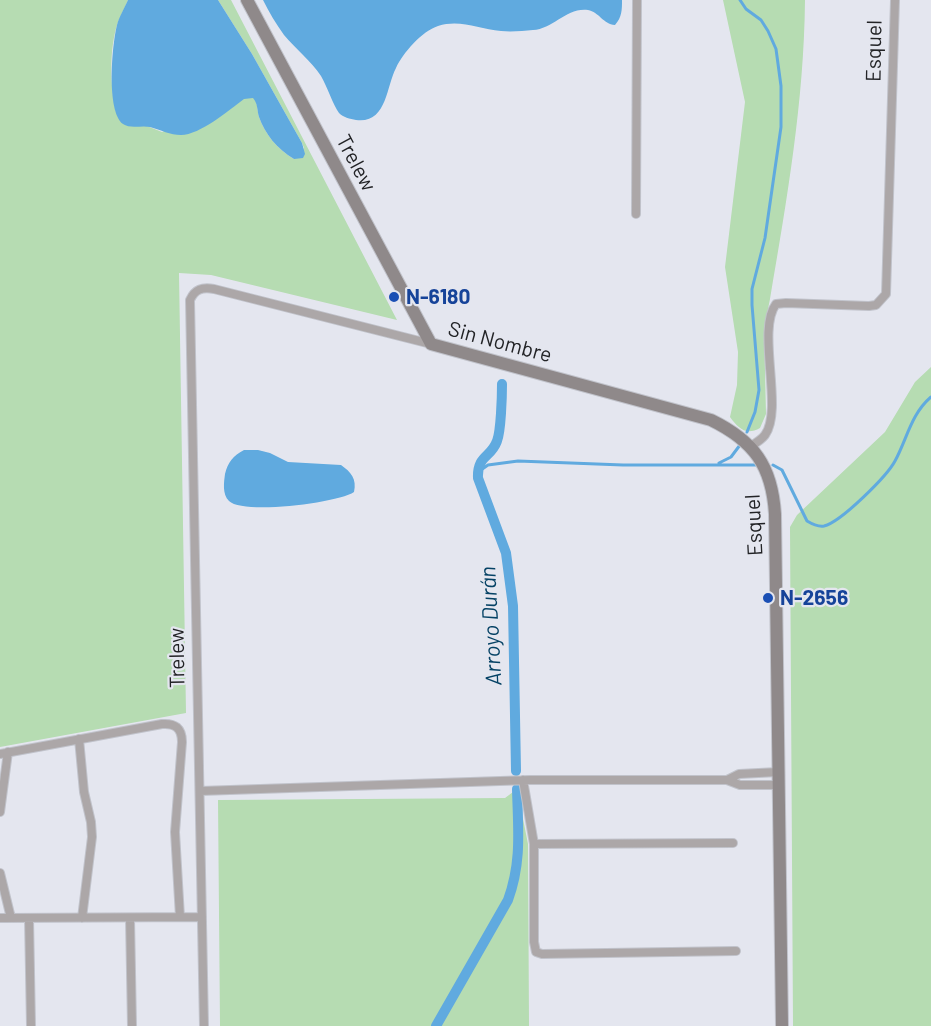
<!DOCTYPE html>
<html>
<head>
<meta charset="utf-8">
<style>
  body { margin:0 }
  canvas { display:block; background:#e4e6ef }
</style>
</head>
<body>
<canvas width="931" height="1026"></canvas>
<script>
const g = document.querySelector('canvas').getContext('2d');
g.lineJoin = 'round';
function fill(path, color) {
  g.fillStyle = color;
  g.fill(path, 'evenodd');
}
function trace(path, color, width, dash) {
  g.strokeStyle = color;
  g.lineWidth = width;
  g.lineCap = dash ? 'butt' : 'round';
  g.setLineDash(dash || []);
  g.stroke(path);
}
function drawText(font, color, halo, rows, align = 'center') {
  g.font = font + ' Barlow,sans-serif';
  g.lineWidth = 4.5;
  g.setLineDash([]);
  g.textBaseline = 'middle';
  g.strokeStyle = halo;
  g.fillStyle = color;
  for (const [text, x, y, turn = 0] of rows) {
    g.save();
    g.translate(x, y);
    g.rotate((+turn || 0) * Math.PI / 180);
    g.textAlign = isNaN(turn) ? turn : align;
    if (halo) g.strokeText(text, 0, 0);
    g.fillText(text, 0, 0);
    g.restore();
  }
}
const green = new Path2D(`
  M0 0H128C125 7 121 15 118 22 109 48 110 86 116 112L134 126H147L162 132 244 98H254C258 104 257 110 259 117 265 134 277 149 294 159L304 148 302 143 252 54 218 0H231L397 320 211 275 179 273 186 713 0 747Z
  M723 0H805C804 102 787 199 770 299L764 329 766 414 760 428C746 436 738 428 730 417L737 385 738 352 725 267 745 102Z
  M931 367V1026H793L790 527 797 515 885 432 915 382Z
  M517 789 528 844 529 1026H220L218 800 505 798Z`);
const water = new Path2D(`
  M128 0H218L252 54 302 143 305 154 303 158 294 159C277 149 265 134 259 117 257 110 258 104 253 98L244 99C229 110 200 135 181 135 170 135 161 130 150 127 142 125 130 129 123 124 106 111 112 45 117 25 119 17 124 9 128 0Z
  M263 0H622C622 10 622 17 615 25 603 24 599 12 588 10 567 7 553 29 533 30 523 31 511 32 501 31 479 29 460 19 438 26 422 31 403 53 396 68 386 87 387 124 356 120 350 119 343 117 339 113 333 105 327 86 321 76 311 61 296 49 284 35 276 24 269 12 263 0Z
  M244 450H258L270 453 288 462 341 465C351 472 357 479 354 492 338 503 243 515 229 501 222 494 224 482 225 474 228 462 233 456 244 450Z`);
const stream = new Path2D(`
  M740 0 746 9 761 20 768 31 776 49 781 86V127L765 238 752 289V305L759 390 755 412 747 432
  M719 463 731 457 740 445
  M773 465 782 470 807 521C812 524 818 527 824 526 841 522 887 476 895 461 907 439 911 414 931 397
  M478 472 488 465 518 461 623 465H756`);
const canal = new Path2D(`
  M502 384C502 396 501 431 497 441 491 458 477 455 478 478L506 553 513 606 516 771
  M436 1026 508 900C522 862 518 829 517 789`);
const minor = new Path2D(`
  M636 214 637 0
  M751 446C756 443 762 439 765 435 784 409 756 330 776 304L786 303 869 306 876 305 886 294 895 0
  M79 739 84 792 91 822 92 837 82 918
  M0 754 162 724C175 723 182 728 182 742L175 832 180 917
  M523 780 534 844V942L536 952 542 954 736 951
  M727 780 739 774 778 772
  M200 791 530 780H727L740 785H778
  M0 812 8 752
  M534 844 733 843
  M0 873 11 918
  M0 918 202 917
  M29 918 31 1026
  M130 918 132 1026
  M204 1026 190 300C195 289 202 287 214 289L431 344`);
const secondary = new Path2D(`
  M247 0 431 344 711 420C754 441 772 466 775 514L782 1026`);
const markers = [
  [394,297,6,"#1a4fb4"],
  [768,598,6,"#1a4fb4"]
];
const streetNames = [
  ["Esquel",874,51,-89],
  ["Trelew",356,163,62],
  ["Sin Nombre",500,342,15],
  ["Esquel",754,525,-93],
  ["Trelew",177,658,-91]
];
const transitNames = [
  ["N-6180",406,297],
  ["N-2656",780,598]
];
const waterNames = [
  ["Arroyo Durán",491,626,-93]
];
fill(green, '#b6dcb2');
fill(water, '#60aadf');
trace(stream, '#60aadf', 3);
trace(canal, '#60aadf', 10);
trace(minor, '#c1c3cb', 10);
trace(secondary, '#c1c3cb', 14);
trace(minor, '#aca7a8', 8);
trace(secondary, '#8f898a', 12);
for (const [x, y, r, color] of markers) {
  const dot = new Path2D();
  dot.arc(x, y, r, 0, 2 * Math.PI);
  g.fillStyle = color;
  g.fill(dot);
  trace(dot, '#e4e6ef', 2);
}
drawText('21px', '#222326', '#e4e6ef', streetNames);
drawText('bold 21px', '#164399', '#e4e6ef', transitNames, 'left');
drawText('italic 22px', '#054265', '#e4e6ef', waterNames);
</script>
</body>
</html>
